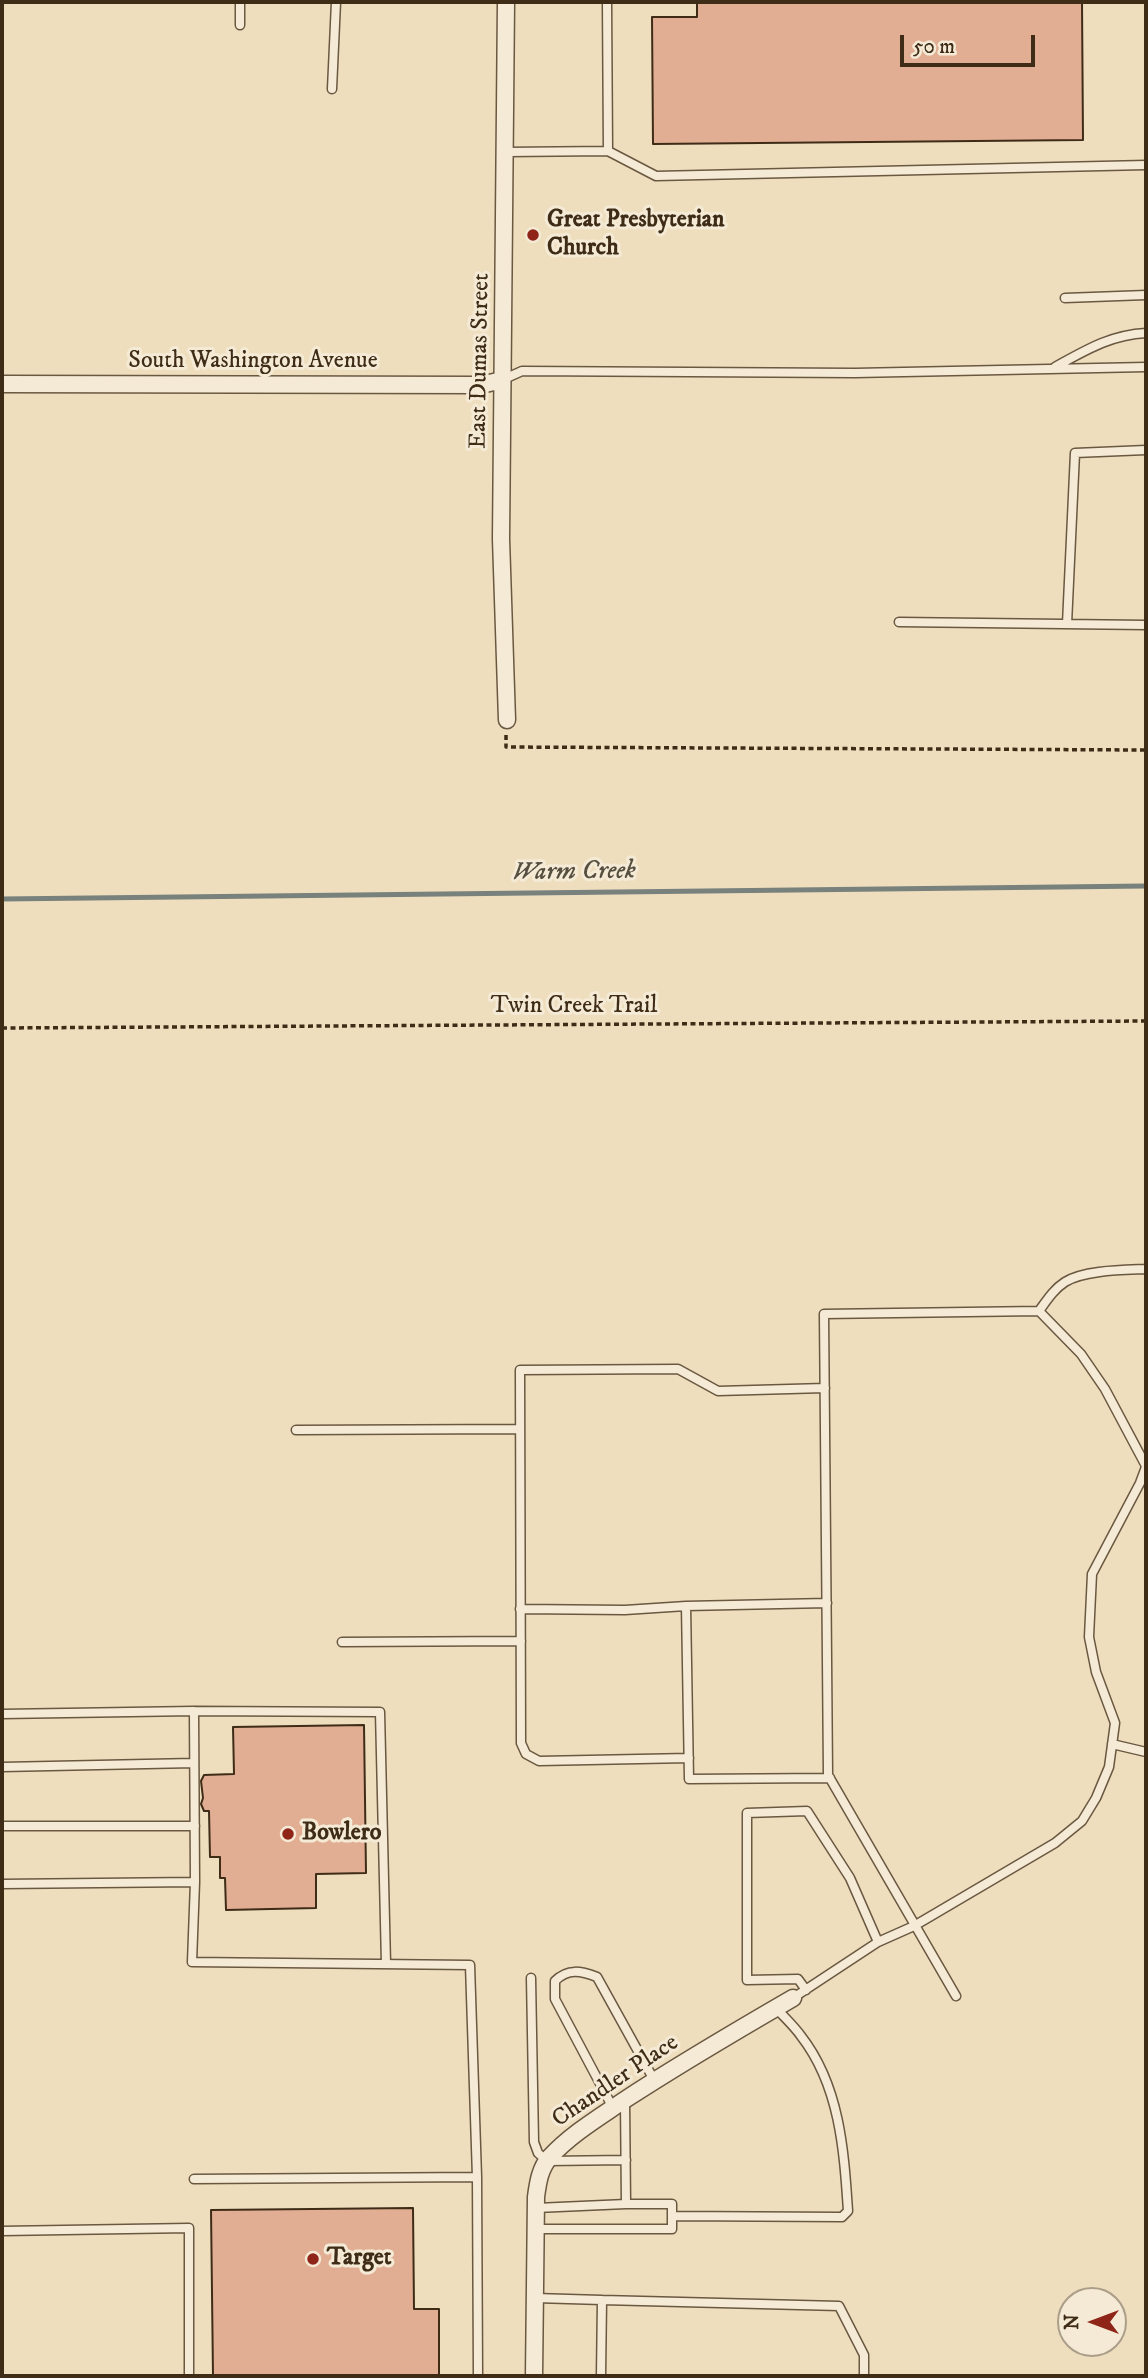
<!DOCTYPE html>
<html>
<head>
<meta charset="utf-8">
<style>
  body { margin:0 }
  #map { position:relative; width:1148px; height:2378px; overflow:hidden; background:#eedebe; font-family:"IM FELL DW Pica",serif }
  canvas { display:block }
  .frame { position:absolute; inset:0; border:4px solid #3e2c17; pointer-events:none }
  .north { position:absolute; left:1057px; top:2287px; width:70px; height:70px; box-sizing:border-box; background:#f4ead5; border:2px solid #ab9e89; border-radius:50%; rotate:270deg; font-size:19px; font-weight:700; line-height:28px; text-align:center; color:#3e2c17 }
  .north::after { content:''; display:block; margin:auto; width:24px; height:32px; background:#8f2418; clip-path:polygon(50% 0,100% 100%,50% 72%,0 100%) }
  .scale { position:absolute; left:900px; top:35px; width:135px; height:32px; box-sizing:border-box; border:4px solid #3e2c17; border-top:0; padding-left:9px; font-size:21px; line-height:24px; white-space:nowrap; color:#3e2c17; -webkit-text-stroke:5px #f4ead5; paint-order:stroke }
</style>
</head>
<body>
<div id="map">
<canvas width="1148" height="2378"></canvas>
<div class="frame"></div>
<div class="north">N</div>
<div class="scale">50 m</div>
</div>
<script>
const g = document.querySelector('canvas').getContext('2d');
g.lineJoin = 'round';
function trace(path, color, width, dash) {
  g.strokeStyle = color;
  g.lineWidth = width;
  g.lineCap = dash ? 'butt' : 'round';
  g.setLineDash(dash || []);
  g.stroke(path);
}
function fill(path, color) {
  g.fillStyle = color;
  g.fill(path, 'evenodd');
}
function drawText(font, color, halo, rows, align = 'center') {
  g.font = font + ' "IM FELL DW Pica",serif';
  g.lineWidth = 6;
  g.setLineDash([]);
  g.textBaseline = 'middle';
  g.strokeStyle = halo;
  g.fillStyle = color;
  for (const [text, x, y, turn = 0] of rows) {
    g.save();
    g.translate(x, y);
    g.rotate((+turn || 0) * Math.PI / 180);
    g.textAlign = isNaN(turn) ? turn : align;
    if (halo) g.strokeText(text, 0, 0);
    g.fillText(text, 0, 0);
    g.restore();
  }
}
const stream = new Path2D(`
  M2 899 1146 886`);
const building = new Path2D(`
  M697 2H1082L1083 140 653 144 652 17H697Z
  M364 1725 366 1873 316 1874V1908L226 1910 225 1878H220V1857H210L209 1811H204L201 1804 203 1798 201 1781 204 1775 234 1774 233 1727Z
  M413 2208 414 2309H439V2376H213L211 2210Z`);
const path = new Path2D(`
  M506 735V747L1146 750
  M2 1028 1146 1021`);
const lane = new Path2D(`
  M240 2V25
  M332 89 336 2
  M608 151 656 176 1146 165
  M506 152 608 151 607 2
  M1065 298 1146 295
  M1055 367C1086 350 1110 335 1146 333
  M502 380 522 371 855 373 1146 367
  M899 622 1146 625
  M1067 624 1075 453 1146 450
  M1039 1311C1047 1300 1054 1289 1065 1282 1084 1270 1124 1270 1146 1269
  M296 1430 520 1429
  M827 1603 686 1606 689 1779 830 1778
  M520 1609 625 1610 686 1606
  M342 1642 521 1641
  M194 1711 380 1712 386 1964
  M2 1714 194 1711 195 1882 192 1962 470 1965 477 2177 478 2376
  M1112 1744 1146 1752
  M689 1758 539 1761 526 1754 521 1743 520 1370 678 1369 718 1391 825 1388
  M2 1767 194 1763
  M2 1826H195
  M2 1884 195 1882
  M878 1942 914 1926 1055 1843 1082 1821 1096 1798 1109 1767 1115 1723 1096 1672 1089 1637 1092 1574 1140 1483 1146 1467
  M531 1978 534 2142 538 2153 547 2161 626 2160
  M956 1996 828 1775 824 1314 1039 1311 1081 1354 1105 1389 1146 1466
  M793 1998 878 1942 850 1878 807 1811 747 1813V1980L798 1979 806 1990
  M613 2108 555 1999V1981C568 1968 581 1971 597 1977L654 2080
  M194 2179 477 2177
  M536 2208 626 2204 625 2101
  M672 2216 842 2217 848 2211C844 2151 840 2086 801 2036 794 2026 784 2017 776 2008
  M536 2229H672V2204H626
  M2 2231 189 2228V2376
  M535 2298 602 2300 601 2376
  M602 2300 839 2306 864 2355V2376`);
const street = new Path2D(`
  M506 2 501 539 507 720
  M2 384 481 385 502 380
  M534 2376 536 2197C538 2182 540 2168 550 2157 570 2135 598 2118 623 2101 678 2065 736 2031 793 1998`);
const markers = [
  [533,235,7,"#8f2418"],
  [288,1834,7,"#8f2418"],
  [313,2259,7,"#8f2418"]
];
const poiNames = [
  ["Great Presbyterian",547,221],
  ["Church",547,249],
  ["Bowlero",302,1834],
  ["Target",327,2259]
];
const streetNames = [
  ["East Dumas Street",481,361,-89],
  ["South Washington Avenue",253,362],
  ["Twin Creek Trail",574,1007],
  ["Chandler Place",616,2082,-34]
];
const waterNames = [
  ["Warm Creek",574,873,-1]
];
trace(stream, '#78817b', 5);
fill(building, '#e1ae94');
trace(building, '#3e2c17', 2);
trace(lane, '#6a5841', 11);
trace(street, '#6a5841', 19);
trace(path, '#3e2c17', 3.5, [5, 3.5]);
trace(lane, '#f4ead5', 8);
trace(street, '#f4ead5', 16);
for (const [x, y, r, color] of markers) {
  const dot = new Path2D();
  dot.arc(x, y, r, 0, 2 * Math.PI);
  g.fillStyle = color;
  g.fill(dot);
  trace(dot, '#f4ead5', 2.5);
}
drawText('bold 24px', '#3e2c17', '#f4ead5', poiNames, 'left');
drawText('24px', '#3e2c17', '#f4ead5', streetNames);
drawText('italic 26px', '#564f40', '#f4ead5', waterNames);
</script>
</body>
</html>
